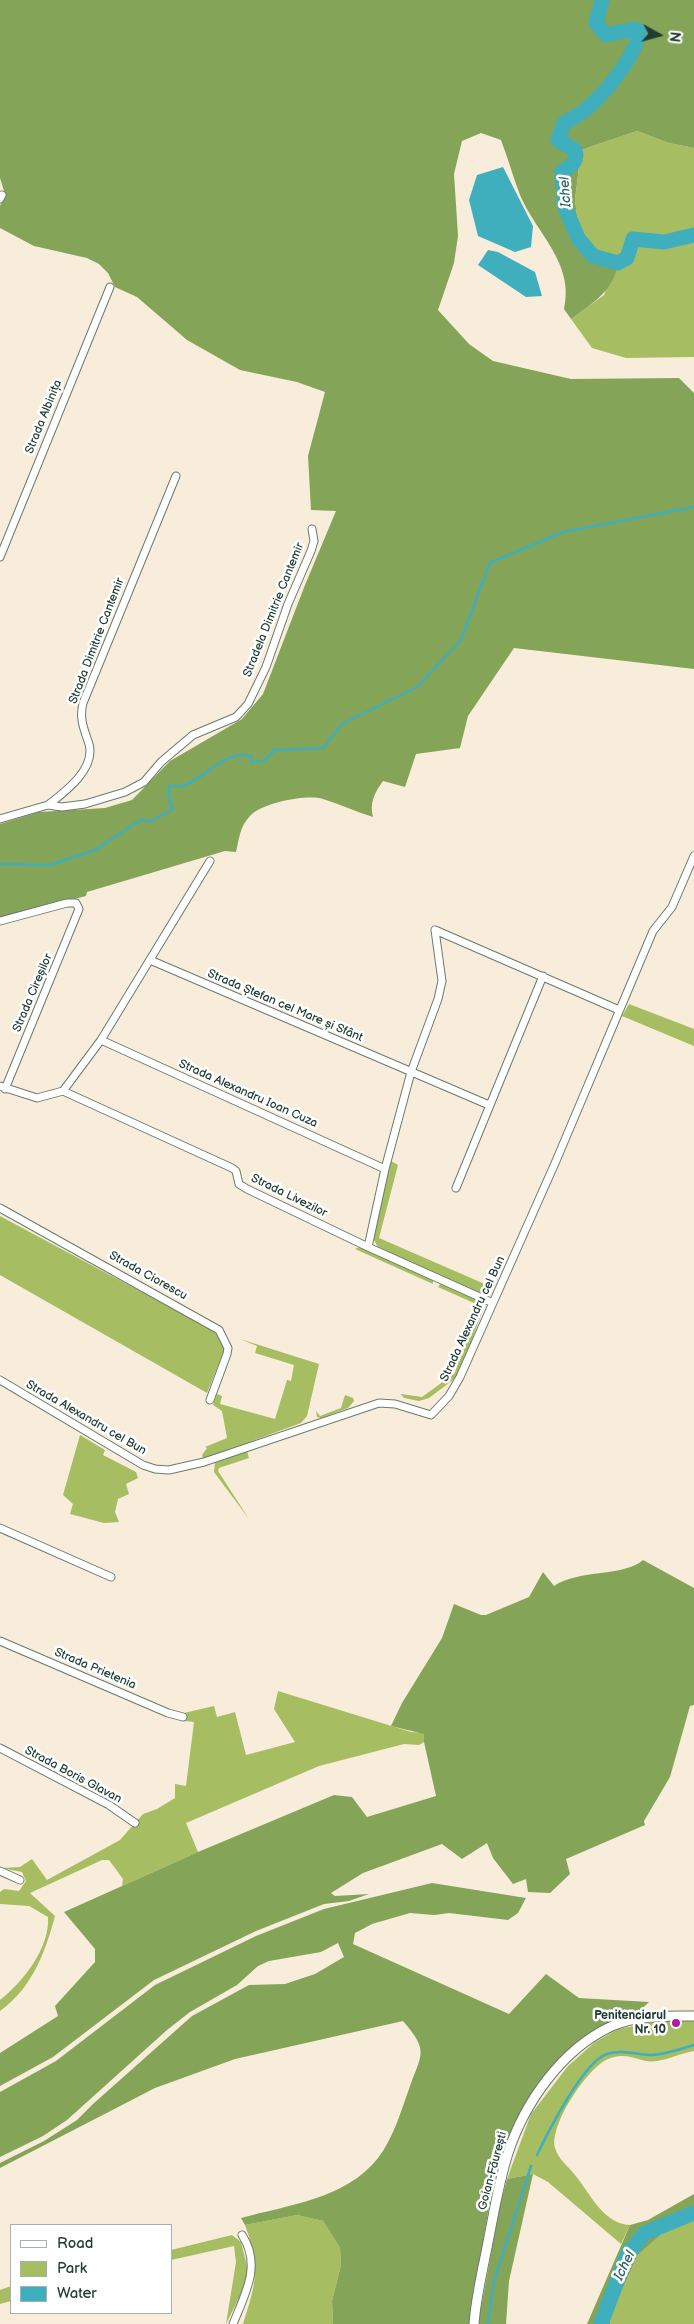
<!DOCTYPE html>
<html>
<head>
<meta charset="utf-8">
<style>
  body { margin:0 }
  #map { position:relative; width:694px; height:2324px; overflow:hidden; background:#f8ecdb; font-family:"Balsamiq Sans",sans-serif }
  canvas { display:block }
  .legend { position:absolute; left:10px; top:2224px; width:162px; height:90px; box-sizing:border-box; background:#fff; border:1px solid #a5b1ae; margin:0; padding:6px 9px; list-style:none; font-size:15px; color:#1f3d34 }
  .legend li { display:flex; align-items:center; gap:10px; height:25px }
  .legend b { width:25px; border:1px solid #a5b1ae }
  .north { position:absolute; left:634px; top:10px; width:50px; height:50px; -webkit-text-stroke:4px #fff; paint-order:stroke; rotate:97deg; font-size:14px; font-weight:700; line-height:20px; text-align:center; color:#1f3d34 }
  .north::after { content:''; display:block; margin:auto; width:18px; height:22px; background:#1f3d34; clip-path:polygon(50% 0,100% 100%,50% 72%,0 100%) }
</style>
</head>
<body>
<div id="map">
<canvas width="694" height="2324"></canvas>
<ul class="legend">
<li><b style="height:6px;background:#fff"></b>Road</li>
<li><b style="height:14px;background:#a6bd62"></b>Park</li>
<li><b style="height:14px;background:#40afbd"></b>Water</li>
</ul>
<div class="north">N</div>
</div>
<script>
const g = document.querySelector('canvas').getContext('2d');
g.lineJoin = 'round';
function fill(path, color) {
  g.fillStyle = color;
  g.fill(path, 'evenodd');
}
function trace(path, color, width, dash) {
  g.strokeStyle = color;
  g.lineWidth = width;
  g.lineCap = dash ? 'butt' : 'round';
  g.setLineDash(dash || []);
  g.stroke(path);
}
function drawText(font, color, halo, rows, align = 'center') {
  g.font = font + ' "Balsamiq Sans",sans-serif';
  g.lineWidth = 5;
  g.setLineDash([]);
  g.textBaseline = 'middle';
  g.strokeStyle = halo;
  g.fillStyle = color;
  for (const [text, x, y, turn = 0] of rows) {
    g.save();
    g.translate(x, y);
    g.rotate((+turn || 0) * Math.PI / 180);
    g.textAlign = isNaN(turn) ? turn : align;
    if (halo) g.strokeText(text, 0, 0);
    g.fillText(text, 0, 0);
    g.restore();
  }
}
const green = new Path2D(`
  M637 131 669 143 694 148V357L626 358 592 348 571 319 604 295 619 257 596 252 579 231 575 200 581 150Z
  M629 1004 694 1029V1046L622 1016Z
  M391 1161 398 1165 379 1238 487 1285H495C491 1292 488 1294 479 1294L379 1249 374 1240 373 1232Z
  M0 1216 216 1332 225 1348 207 1393 0 1275Z
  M360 1247 433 1280V1284L355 1249Z
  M441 1283C454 1289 482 1294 482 1312L461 1370 453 1380 429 1398 419 1401 404 1398 401 1394 422 1397 455 1373 474 1303 438 1287Z
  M240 1339 319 1364 307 1416 301 1423 203 1459 202 1455 207 1448 205 1447 227 1438 222 1411 213 1405 217 1394 222 1396 220 1404 275 1419 287 1380 291 1381 294 1365 255 1353 257 1346Z
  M345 1395 353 1398 354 1401 348 1408 321 1418 317 1417 316 1411 320 1416 341 1408Z
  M80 1435 105 1450 103 1455 136 1472 138 1478 126 1484 129 1494 118 1499 115 1512 119 1522 104 1523 70 1514 73 1504 63 1495Z
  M247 1451 249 1458 219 1468 218 1471 249 1519 214 1472 215 1463Z
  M278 1691 411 1732 424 1733V1742L419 1745 404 1744 319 1766 186 1823 198 1852 122 1886 123 1879 109 1860H102L30 1893 55 1916C45 1953 32 1988 0 2011V2000C23 1982 50 1948 48 1917L29 1906 0 1904V1892L4 1889 19 1891 26 1881 22 1872 1 1868 20 1867 32 1859 47 1880 120 1840 143 1814 157 1809 175 1798V1784L186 1786 194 1722 185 1721 184 1713 214 1706 217 1717 235 1712 246 1755 295 1742 274 1709Z
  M664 2020 694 2021V2051C681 2053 670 2059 657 2061 641 2064 628 2050 608 2059 588 2067 549 2125 555 2148 558 2159 568 2166 575 2175 590 2193 603 2224 630 2225L621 2244 548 2182 533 2174 507 2179 531 2114 568 2066 595 2042 618 2029Z
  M297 2215 323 2221 340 2248 341 2265 332 2301 333 2324H243C256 2283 261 2268 245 2225Z
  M694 2220V2324H610L612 2312 638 2255 662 2234Z
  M232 2235 241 2242 248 2270 246 2284 226 2324 236 2262 234 2246 171 2260V2250Z
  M11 2286V2301L0 2304V2290Z`);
const forest = new Path2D(`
  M0 0H694V148L669 143 637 131 581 150 575 200 579 231 596 252 619 257C616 289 596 301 571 319L564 309C575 263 536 233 520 195 513 177 508 158 501 140L481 133 462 141 454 174 458 236 454 263 438 310 469 344 493 361 571 379 679 378 694 393V669L514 648 468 716 460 748 416 754 405 787 383 781C375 792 369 803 373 817 356 812 340 804 323 799 306 794 262 803 250 816 240 826 239 839 236 852L225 851 87 892 86 896 0 918V824L39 812 105 808 132 800 170 761 242 719 263 694 305 585 336 511 311 510 308 456 325 392 297 382 240 370 187 340 137 297 115 287 108 273 99 264 87 258 34 246 0 228V206L5 194 0 178Z
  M643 1560 694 1588V1705L690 1706 670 1777 644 1821 645 1825 566 1859 570 1874 550 1893 528 1892 526 1879 513 1884 493 1858 487 1843 462 1859 442 1844 363 1873 331 1893 335 1896 369 1894 349 1901 324 1904 256 1931 154 1980 53 2057 0 2086V2053L58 2016 55 2006 95 1962V1949L64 1912 198 1852 334 1795 352 1797 367 1817 436 1796 424 1742V1734L391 1726 402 1703 442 1638 454 1604 481 1615H486L529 1597 543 1572 554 1586C579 1569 624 1577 643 1560Z
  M432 1883 526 1898 518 1913 508 1920 449 1913 434 1915 410 1913 372 1924 355 1933 353 1944 509 2014 546 1974 579 1998 649 2002 635 2015 613 2022 578 2042 552 2068 517 2119 495 2171 469 2324H333L332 2301 341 2265 340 2248 323 2221 297 2215 245 2225 241 2218C288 2205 346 2199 378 2158 393 2139 401 2111 409 2089 421 2054 430 2052 403 2021L235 2059 155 2088 0 2168V2163L44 2141 77 2120 93 2104 192 2016 249 1985 285 1984 315 1974 344 1957 338 1943 321 1952 269 1961 258 1966 237 1985 190 2012 167 2030 67 2120 43 2136 0 2157V2092L56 2061 155 1985 256 1936 324 1909Z
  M533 2174 509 2281 506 2324H478L500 2206 507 2179Z
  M694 2194V2220L662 2234 638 2255 612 2312 610 2324H587L630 2225 648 2220Z`);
const water = new Path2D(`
  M503 167 533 226 531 247 515 252 478 236 469 200 477 175Z
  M488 250 498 252 535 272 542 296 526 297 478 265Z`);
const stream = new Path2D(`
  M0 864 50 865 95 850 140 820 151 821 173 809 169 798V786C173 786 178 787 181 786 203 782 224 749 251 756V762L264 761 275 750 323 748 342 724 417 687 461 640 490 563 563 532 694 507
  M537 2155C548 2132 584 2061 607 2054 623 2049 637 2055 653 2055 667 2054 681 2049 694 2045
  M488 2324 494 2281 531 2166`);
const river = new Path2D(`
  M602 0 596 23 606 35 635 29 639 31C637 55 607 90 590 106 583 113 572 118 564 123L558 140 575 150C579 162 570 166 562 172L565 207 578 238 593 256 618 263 627 258 633 239 664 242 694 235
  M601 2324 627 2255 645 2233 694 2213`);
const minor = new Path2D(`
  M0 199 2 195
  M0 557 110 287
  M48 805C65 792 96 769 89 744 84 729 79 719 83 703L176 476
  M0 819 48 805 62 807 85 804 125 792 144 782 161 762 193 735 236 717 248 704 266 667 288 604 311 551 314 541 312 529
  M0 921 67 903H76L79 909 5 1089
  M435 930 619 1010
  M150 960 489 1105
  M101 1040 385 1169
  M0 1086 37 1098 63 1091 232 1168 236 1171 239 1184 247 1189 368 1247 493 1303
  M63 1091 101 1040 210 861
  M456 1188 543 976
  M0 1208 219 1330 228 1348 227 1354 210 1400
  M368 1247 385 1169 411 1072 438 999 442 981 435 930
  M0 1380 143 1465 155 1469 169 1470 204 1462 379 1403 395 1404 431 1415 449 1396 460 1377 556 1161 653 931 672 907 694 856
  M0 1528 111 1577
  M0 1641 168 1713 183 1717
  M0 1748 109 1805 135 1823
  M0 1871 20 1880
  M233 2324C245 2294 262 2265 242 2235`);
const tertiary = new Path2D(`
  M474 2324C476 2296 483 2269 488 2242 494 2212 499 2181 508 2153 525 2102 562 2049 612 2026 637 2015 667 2016 694 2016`);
const markers = [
  [676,2023,5,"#b5179e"]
];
const streetNames = [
  ["Strada Albinița",44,417,-68],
  ["Stradela Dimitrie Cantemir",274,610,-68],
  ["Strada Dimitrie Cantemir",97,641,-69],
  ["Strada Cireșilor",33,993,-67],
  ["Strada Ștefan cel Mare și Sfânt",285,1006,23],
  ["Strada Alexandru Ioan Cuza",248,1094,24],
  ["Strada Livezilor",289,1196,26],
  ["Strada Ciorescu",148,1276,29],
  ["Strada Alexandru cel Bun",473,1319,-65],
  ["Strada Alexandru cel Bun",86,1418,30],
  ["Strada Prietenia",95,1669,23],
  ["Strada Boris Glavan",73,1775,28],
  ["Goian-Făurești",493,2171,-75]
];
const poiNames = [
  ["Penitenciarul",666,2016],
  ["Nr. 10",666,2030]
];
const waterNames = [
  ["Ichel",566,192,-94],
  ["Ichel",625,2266,-64]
];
fill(green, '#a6bd62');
fill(forest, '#84a458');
fill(water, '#40afbd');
trace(stream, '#40afbd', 2.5);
trace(river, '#40afbd', 15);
trace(minor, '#6b7a6e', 9);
trace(tertiary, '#6b7a6e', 11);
trace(minor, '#fff', 7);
trace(tertiary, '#fff', 9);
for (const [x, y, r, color] of markers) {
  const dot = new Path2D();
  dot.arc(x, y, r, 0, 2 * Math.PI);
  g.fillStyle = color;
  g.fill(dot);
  trace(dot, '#fff', 2);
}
drawText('12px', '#1f3d34', '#fff', streetNames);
drawText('bold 12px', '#1f3d34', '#fff', poiNames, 'right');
drawText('italic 14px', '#2b6564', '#fff', waterNames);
</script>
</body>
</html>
